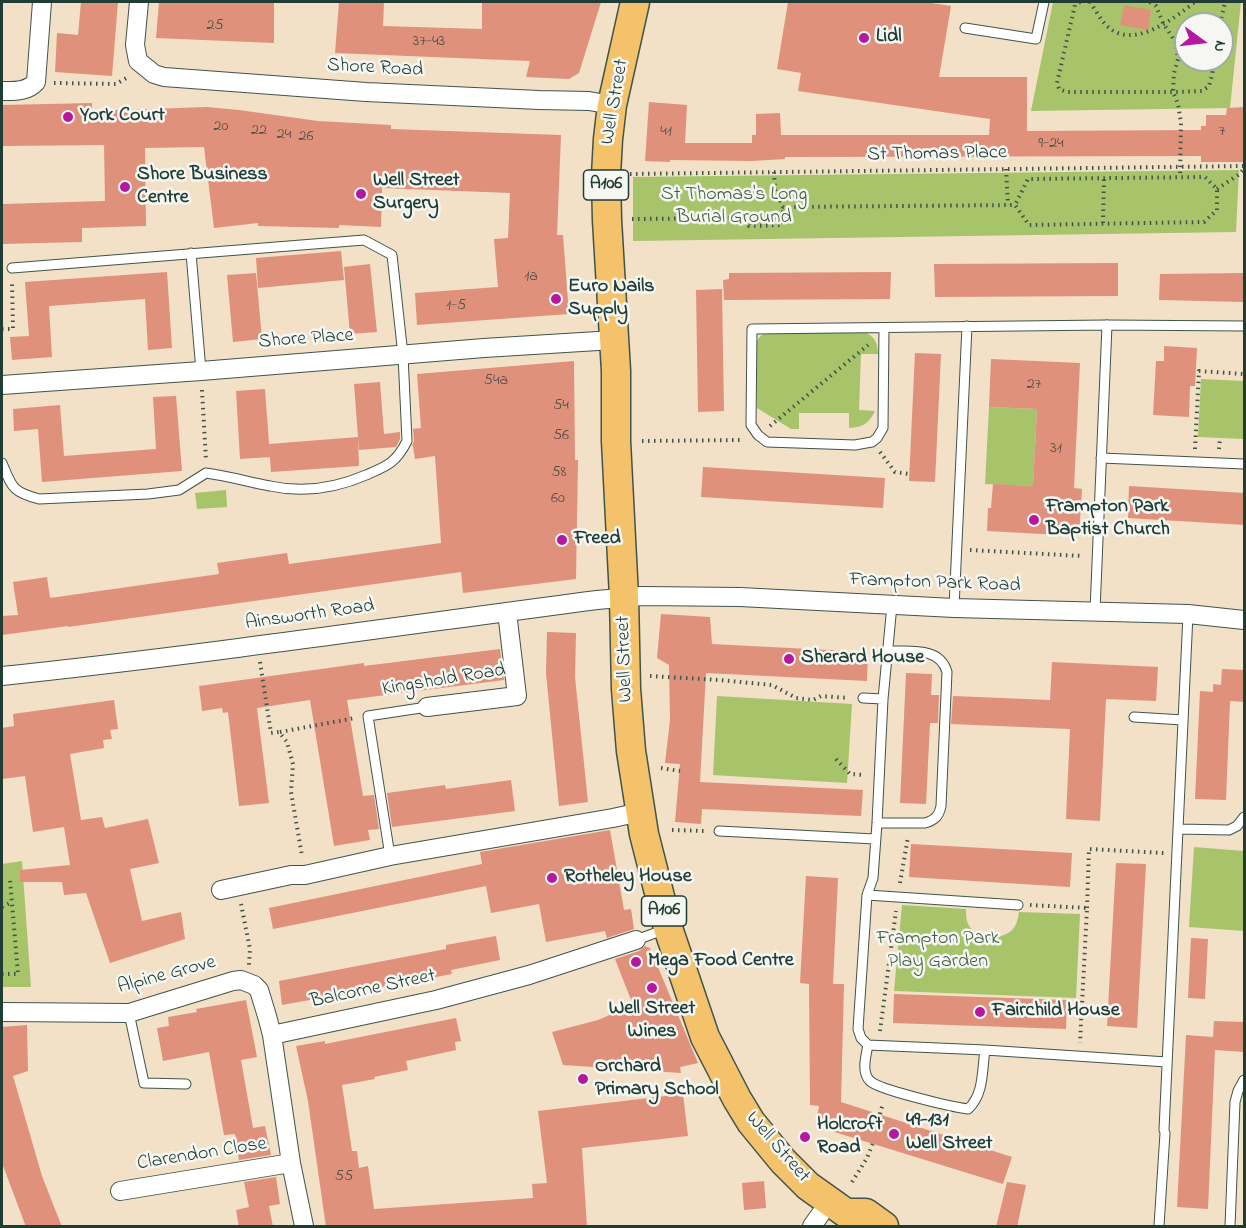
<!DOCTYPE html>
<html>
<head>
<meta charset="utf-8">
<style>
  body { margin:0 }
  #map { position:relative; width:1246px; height:1228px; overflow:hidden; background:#f2e0c7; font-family:"Indie Flower",sans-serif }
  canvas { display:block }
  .frame { position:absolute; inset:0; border:3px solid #1f3d34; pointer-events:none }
  .north { position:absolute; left:1174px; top:12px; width:60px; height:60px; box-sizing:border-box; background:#f6f6f2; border:2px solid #a0aca6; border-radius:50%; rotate:105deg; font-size:16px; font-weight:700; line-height:24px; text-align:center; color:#1f3d34 }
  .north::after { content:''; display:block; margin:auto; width:21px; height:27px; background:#b5179e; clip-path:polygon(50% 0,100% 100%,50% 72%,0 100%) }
</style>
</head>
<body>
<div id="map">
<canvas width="1246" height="1228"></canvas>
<div class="frame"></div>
<div class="north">N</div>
</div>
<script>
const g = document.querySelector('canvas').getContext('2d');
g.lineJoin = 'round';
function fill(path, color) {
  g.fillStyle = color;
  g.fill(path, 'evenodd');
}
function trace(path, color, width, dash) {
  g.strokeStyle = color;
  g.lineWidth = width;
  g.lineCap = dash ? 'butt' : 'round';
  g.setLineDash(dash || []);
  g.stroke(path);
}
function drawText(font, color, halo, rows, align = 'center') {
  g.font = font + ' "Indie Flower",sans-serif';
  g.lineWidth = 5;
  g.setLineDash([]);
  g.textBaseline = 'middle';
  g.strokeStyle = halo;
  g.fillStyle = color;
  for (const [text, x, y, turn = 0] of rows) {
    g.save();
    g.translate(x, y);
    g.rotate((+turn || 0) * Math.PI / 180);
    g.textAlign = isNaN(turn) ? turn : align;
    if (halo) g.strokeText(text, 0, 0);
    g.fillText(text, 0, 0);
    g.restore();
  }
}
const green = new Path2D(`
  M1053 2H1241L1230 108 1031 111ZM1186 24H1222V60H1186Z
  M1239 170 1236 232 633 241V177Z
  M864 332C874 335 878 343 878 354H861L859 410 875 411C868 424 864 427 849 428V413H799V429H791L757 408 756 347C757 339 759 336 766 333Z
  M1201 379 1244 381V439L1198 437Z
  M989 407 1037 409 1033 486 985 484Z
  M226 490 227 507 197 509 195 493Z
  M717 696 852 704 847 783 713 775Z
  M1194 847 1244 851V931L1189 927Z
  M22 861 31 987H2V864Z
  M902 905 966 909C966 915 966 922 970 927 978 940 1002 940 1012 930 1017 925 1018 918 1019 912L1080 914 1076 998 894 991Z`);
const building = new Path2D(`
  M81 2H118L112 76 55 72 57 33 78 35Z
  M159 2H274V43L156 38Z
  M339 2H384L383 26 482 29V2H601L579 73 569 79 526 77 530 61 335 53Z
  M788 2H925L951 6 939 77H1027V131L1201 130V126H1206V115H1226L1227 108 1245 107V162H1201V156L785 157V159L752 161 670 160V162L645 161 649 102 687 105 685 143H752V135H756V114L780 113 781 135H989L990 119 798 91 801 73 777 69Z
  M1124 5 1151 10 1148 30 1120 25Z
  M92 103V111L207 107 239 110 318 121 391 125V129L561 135 557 235H563L569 314 417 325 415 293 498 287 494 239 508 238 510 193 382 188 381 227 339 225V228L258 226V223L214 228 204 147 145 148 146 226 82 228V242L2 244V204L105 201 104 145 2 146V105Z
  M341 251 344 280 258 288 256 258Z
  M1118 263V296L935 297 934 264Z
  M370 264 377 332 350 334 344 267Z
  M167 272 172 348 148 350 145 299 49 306 52 357 12 360 10 337 29 336 25 282Z
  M891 272 890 299 724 300 723 280 729 279V273Z
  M256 273 262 339 233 342 227 275Z
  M1245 273V302L1159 300 1160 274Z
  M722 289 724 411 698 412 696 290Z
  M1164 346 1197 348 1195 386H1190L1189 417 1153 415 1156 361H1164Z
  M915 353 941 354 935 482 909 481Z
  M991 359 1080 363 1074 488 1082 489 1079 536 987 531 988 508H991L993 484 1033 486 1037 409 989 407Z
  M574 361 575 460H578L576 579 463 593 461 572 68 627V626L2 635V616L18 615 13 582 47 577 50 598 219 574 217 563 287 553 289 564 441 543 435 456 415 459 413 446H412L414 441 413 429 421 428 417 374Z
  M380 382 384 434 400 432V439L396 447 359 450 354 384Z
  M265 389 270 457 240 459 236 391Z
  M176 396 182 471 42 482 38 429 14 431 13 409 60 405 64 456 156 449 153 397Z
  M358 437 359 466 271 472 269 444Z
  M703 467 885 478 883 508 701 497Z
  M1129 486 1245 493V525L1128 518Z
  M661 614 710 617 712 644 868 652 867 681 706 673 700 782 863 790 861 816 702 809 701 824 675 822 680 764 665 763 670 720 669 665 657 658Z
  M547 632 576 633 575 677 588 802 559 806 546 673Z
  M500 649 504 680 347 700 363 796 374 795 379 829 368 830 370 840 334 846 310 700 257 708 269 803 239 806 228 712 223 713 222 708 202 711 199 686 364 663V666Z
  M1052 662 1158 667 1156 701 1106 699 1100 821 1066 819 1070 729 951 724 953 696 1050 700Z
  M1222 669 1245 670V702L1230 701 1226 800 1195 799 1200 691 1213 692V684L1221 685Z
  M906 673 932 674 931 695H939L938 723H930L926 804 900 803Z
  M114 700 118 729 110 730 112 739 103 740 104 748 70 754 81 820 102 817 105 828 148 819 159 863 130 869 142 921 181 912 185 939 110 963 86 893 64 895 62 882H20V870L70 865 64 827 33 832 25 776 2 779V728L14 726 13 714Z
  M511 780 515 811 392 827 387 793 445 785 446 789Z
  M610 830 624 910 631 909 634 929 607 938 605 931 546 942 539 904 491 913 486 886 273 929 269 908 482 864 480 852Z
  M911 844 1072 853 1070 887 909 877Z
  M1116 863 1146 864 1137 1028 1107 1026Z
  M806 876 838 878 833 984H844L841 1102 1012 1157 1003 1184 815 1126 819 1106 810 1105 809 984 800 983Z
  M496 936 500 960 451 970 452 974 282 1005 279 981 446 949V945Z
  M1191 938 1208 939 1205 999 1188 998Z
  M645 946 650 948 698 1063 680 1067 681 1073 563 1065 552 1032 598 1020 633 1005 615 959 639 951Z
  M894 994 1067 1000 1066 1029 893 1023Z
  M246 1000 257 1057 241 1060 253 1128 265 1126 271 1155 239 1160 235 1134 224 1135 209 1052 163 1061 157 1028 169 1026 168 1017 197 1012 196 1009Z
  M456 1018 461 1041 455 1042 456 1050 406 1061 408 1070 374 1077 375 1079 342 1085 352 1151H357L359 1168 368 1166 374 1209 533 1198 532 1184 547 1183 538 1111 683 1094 688 1136 582 1148 587 1227H326L308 1101 296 1046 325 1041V1044Z
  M1214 1021 1245 1022V1052L1215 1050 1208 1209 1177 1207 1186 1035 1213 1037Z
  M27 1025 28 1071 13 1076 42 1176 62 1227H26L2 1163V1027Z
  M276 1177 280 1204 269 1206 273 1227H239L236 1210 249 1207 244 1182Z
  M764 1181 766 1208 744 1210 742 1183Z
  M1007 1182 1026 1185 1017 1227H996Z`);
const path = new Path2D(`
  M1080 2 1075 5 1057 83 1059 89 1067 92H1173L1202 91 1209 86 1212 75 1214 60
  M1090 2C1095 9 1100 19 1106 25 1132 52 1174 18 1195 2
  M1150 2 1156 6 1163 23 1176 43 1178 59 1174 73 1173 92 1178 104 1181 123 1180 177
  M1220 24 1225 2
  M54 83 116 84 128 77
  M1006 169 1008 205
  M774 172 775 190 783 207 1015 205 1029 225 1204 222 1217 210V189L1205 177 1028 179 1015 205
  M630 174 1244 166
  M1217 189 1238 175 1244 169
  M632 219 743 218 749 226 783 225V207
  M1103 223 1104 178
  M2 329H13L12 281
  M202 390 206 460
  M770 426 868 345
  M642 441 743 440
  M1195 449 1199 371 1244 374
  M1219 449 1220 438
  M880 452 895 472 910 474
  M970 550 1082 556
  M260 662 271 733 279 732 287 742 293 764 291 792 302 856
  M650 676 719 680 772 685 796 698 813 700 821 696 849 698
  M280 732 355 718
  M836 759 850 774 865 775
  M661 768 680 771
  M672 830 706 831
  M900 883 908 837
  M241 904 250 949 249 965
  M1030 905 1087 908 1080 1043
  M2 907 12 902
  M1087 908 1089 849 1164 853
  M2 974H18L10 880
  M880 1031 896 911
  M880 1114 883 1103
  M852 1182 867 1158 873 1143`);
const service = new Path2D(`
  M965 28 1036 39 1044 2
  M191 253 201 371
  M884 328 883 428 877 438 872 442 866 443 855 445 767 442 758 435 751 425 752 329 1107 325 1244 326
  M1101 458 1244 464
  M2 463C12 487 12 492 39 499L148 494 179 490 206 473C228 476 249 482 270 486 302 493 336 488 366 475 387 466 396 463 407 441L403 355 392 255 364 240 12 268
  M892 605 883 699 877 823 873 878 867 895 858 1029 861 1038 868 1045 985 1050 1167 1062
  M954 608 967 326
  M1095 611 1107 325
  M863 698 883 699
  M1134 717 1183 720
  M877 823H925C935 820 939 816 941 806L947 672C940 646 909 652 887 651
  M1178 829 1229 830 1237 826 1244 817
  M719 831 875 839
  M390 856 368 716 427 707
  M867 895 1018 905
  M636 940 666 929
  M129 1013 144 1083 186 1084
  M868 1045C866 1056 861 1072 870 1081 879 1090 953 1107 968 1109 984 1095 982 1070 985 1050
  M1164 1130 1188 614
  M1159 1226 1165 1133
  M1230 1226 1235 1102 1238 1091 1244 1080`);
const minor = new Path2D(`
  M139 2 135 45 138 61 154 74 164 77 366 92 539 100 589 101 612 105
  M2 91C14 91 27 92 36 82L42 2
  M2 385 201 371 484 348 614 340
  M2 676C201 655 399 626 597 600L642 596 740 597 954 608 1188 614 1244 620
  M427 707 517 696 507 612
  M221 890 291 875H305L390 856 613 818 640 812
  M2 1012 129 1013 233 981 241 980 254 985 259 990 267 1016 272 1035 291 1163 304 1226
  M272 1035 436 1000 529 975 636 940
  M120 1191 291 1163
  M812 1226 830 1201`);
const primary = new Path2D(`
  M635 2 612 105 608 139 606 175 607 220 616 371V441L624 597 626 689 631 751 644 834 668 928 705 1037 737 1099 751 1122 783 1161 808 1186 846 1213H866L884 1226`);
const markers = [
  [864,38,6,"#b5179e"],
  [68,117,6,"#b5179e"],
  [125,187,6,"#b5179e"],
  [361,194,6,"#b5179e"],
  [556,299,6,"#b5179e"],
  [1034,520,6,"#b5179e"],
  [562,540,6,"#b5179e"],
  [789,659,6,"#b5179e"],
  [552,878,6,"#b5179e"],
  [636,962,6,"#b5179e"],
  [652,988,6,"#b5179e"],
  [980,1012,6,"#b5179e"],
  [583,1079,6,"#b5179e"],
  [894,1134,6,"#b5179e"],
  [805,1137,6,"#b5179e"]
];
const numberNames = [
  ["25",215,26],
  ["37-43",429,42],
  ["20",221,127],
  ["22",259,131],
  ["41",666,132],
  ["7",1222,132],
  ["24",284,135],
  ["26",306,137],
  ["9-24",1051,144],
  ["1a",531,277],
  ["1-5",456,306],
  ["54a",496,381],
  ["27",1034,385],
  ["54",561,406],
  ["56",561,436],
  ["31",1056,449],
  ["58",559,473],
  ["60",558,499],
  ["55",344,1177]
];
const shields = [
  [606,185,45],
  [664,911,45]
];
const shieldNames = [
  ["A106",606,185],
  ["A106",664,911]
];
const poiNames = [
  ["Lidl",876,38],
  ["York Court",80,117],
  ["Shore Business",137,176],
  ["Centre",137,199],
  ["Well Street",373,182],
  ["Surgery",373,205],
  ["Euro Nails",568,288],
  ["Supply",568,311],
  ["Frampton Park",1046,508],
  ["Baptist Church",1046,531],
  ["Freed",574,540],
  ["Sherard House",801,659],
  ["Rotheley House",564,878],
  ["Mega Food Centre",648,962],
  ["Well Street",652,1010,"center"],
  ["Wines",652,1033,"center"],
  ["Fairchild House",992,1012],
  ["Orchard",595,1068],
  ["Primary School",595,1091],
  ["49-131",906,1122],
  ["Well Street",906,1145],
  ["Holcroft",817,1126],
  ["Road",817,1149]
];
const streetNames = [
  ["Shore Road",375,69,3],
  ["Well Street",616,102,-80],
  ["St Thomas Place",937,155,-1],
  ["Shore Place",306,340,-4],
  ["Frampton Park Road",935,584,2],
  ["Ainsworth Road",310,616,-8],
  ["Well Street",626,659,-92],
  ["Kingshold Road",444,681,-9],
  ["Alpine Grove",167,976,-15],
  ["Balcorne Street",373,990,-12],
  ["Well Street",777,1148,49],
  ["Clarendon Close",202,1155,-9]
];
const parkNames = [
  ["St Thomas's Long",734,196],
  ["Burial Ground",734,219],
  ["Frampton Park",938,940],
  ["Play Garden",938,963]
];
fill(green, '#a7c46b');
fill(building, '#df917c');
trace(service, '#3f554a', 11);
trace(minor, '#3f554a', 20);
trace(primary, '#3f554a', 31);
trace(path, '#3f554a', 4, [1.5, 4.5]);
trace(service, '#fff', 9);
trace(minor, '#fff', 18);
trace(primary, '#f4c26a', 28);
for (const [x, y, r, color] of markers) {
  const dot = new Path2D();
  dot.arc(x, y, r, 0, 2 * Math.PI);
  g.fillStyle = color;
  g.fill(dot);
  trace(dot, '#f6f6f2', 2);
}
drawText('16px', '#4f5246', null, numberNames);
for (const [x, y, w] of shields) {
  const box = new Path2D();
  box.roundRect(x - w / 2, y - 15, w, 30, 4.5);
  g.fillStyle = '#f6f6f2';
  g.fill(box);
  trace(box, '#1f3d34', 1.5);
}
drawText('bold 18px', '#1f3d34', null, shieldNames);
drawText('bold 20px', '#1f3d34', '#f6f6f2', poiNames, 'left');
drawText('20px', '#1f3d34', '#f6f6f2', streetNames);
drawText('20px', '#415f42', '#f6f6f2', parkNames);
</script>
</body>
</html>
